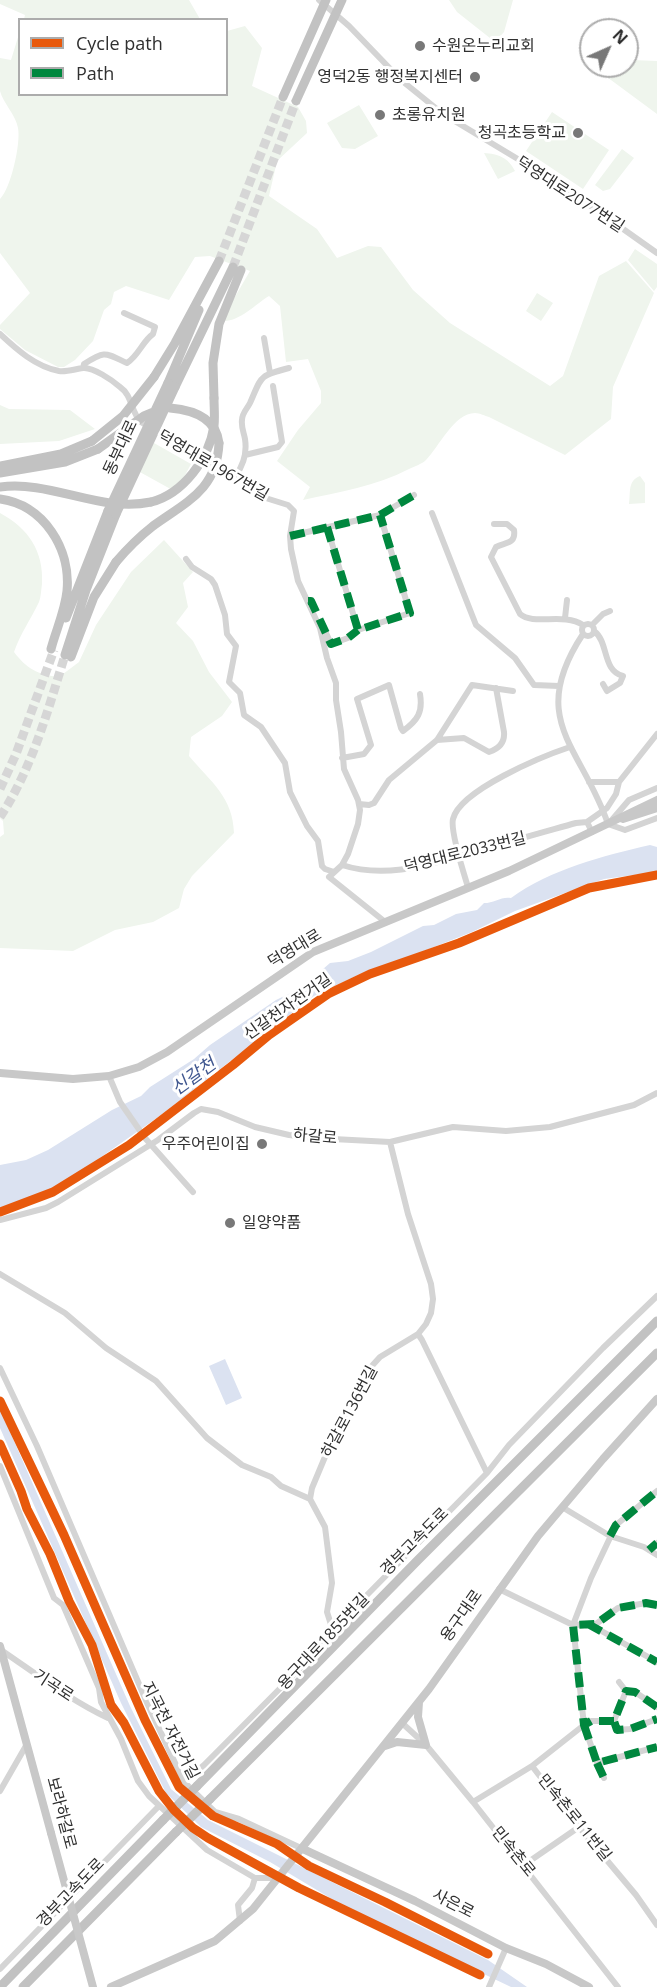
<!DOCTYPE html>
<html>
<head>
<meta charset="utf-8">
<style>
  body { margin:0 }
  #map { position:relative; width:657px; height:1987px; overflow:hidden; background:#fff; font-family:"Open Sans",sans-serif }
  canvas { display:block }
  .legend { position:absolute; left:18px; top:18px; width:210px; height:78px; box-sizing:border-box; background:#fff; border:2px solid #acacac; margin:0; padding:8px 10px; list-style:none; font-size:18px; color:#303030 }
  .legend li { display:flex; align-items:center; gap:12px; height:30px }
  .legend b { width:30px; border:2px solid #acacac }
  .north { position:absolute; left:579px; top:18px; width:60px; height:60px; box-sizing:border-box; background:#fff; border:2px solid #acacac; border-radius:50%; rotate:45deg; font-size:16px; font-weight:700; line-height:24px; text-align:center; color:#303030 }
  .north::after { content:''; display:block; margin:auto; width:21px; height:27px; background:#787878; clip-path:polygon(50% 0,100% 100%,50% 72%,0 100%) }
</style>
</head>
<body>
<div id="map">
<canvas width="657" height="1987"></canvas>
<ul class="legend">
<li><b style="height:8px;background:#e8590c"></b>Cycle path</li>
<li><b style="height:8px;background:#00873e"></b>Path</li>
</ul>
<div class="north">N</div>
</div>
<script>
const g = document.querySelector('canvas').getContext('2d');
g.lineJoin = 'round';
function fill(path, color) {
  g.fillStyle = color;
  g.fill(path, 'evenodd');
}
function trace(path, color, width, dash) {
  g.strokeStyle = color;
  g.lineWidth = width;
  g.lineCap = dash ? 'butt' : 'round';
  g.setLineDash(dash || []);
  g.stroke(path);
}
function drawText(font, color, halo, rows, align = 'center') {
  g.font = font + ' "Open Sans","Noto Sans KR",sans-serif';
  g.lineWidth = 6;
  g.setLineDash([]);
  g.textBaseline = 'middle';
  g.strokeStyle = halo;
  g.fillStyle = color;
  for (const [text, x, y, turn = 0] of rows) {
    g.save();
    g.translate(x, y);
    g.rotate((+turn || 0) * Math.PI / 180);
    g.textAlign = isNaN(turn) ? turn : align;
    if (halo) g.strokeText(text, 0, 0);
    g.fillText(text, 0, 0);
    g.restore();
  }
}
const green = new Path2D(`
  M0 0H189L200 19H24L25 15 0 4Z
  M449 0H513L504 32 495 42 457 12Z
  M245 26 262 48 252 86 298 107 306 121 307 133 277 161 269 196 317 229 337 258 368 246 381 247 413 290 450 323 550 386 563 376 599 276 626 261 654 293 613 387 611 419 565 455 489 417C485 416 480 413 475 413 454 413 439 447 426 460 422 464 415 466 409 469 376 486 339 492 303 500L310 487 277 461 298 430 321 403V391L308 359 286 362 280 306 269 296C256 304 240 321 224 321L229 307 250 271 210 256 195 257 169 300 126 286 114 292 111 304 104 310 93 341 75 360 64 367H58L25 350 0 329V325L30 293 0 253V199C11 188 21 143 18 128 16 115 3 103 0 91 0 81 0 68 0 58L11 60 19 34 20 94H226L227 31Z
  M627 58 632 60 657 61V114L592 66H627Z
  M359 105 378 136 355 149 342 148 327 123Z
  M552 112 609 150 583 189 526 151Z
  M622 149 634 158 610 189 603 191 595 185Z
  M484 153C498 154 508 157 515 171L498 179Z
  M635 249 657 264V287L654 291 628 260Z
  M537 293 553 303 541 321 526 311Z
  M0 405 9 409 70 410 95 429 59 441 0 444Z
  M154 443 191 464 176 492 138 471Z
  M640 476 645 483V503L629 504C631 493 627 481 640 476Z
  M0 513C28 528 44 551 42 584 41 590 41 597 39 602 31 619 20 634 14 652 26 668 38 675 59 677L79 662 96 625 131 572 164 540 193 572 183 583 188 607 176 623 193 641 209 672 232 702 222 716 191 737 189 756C211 782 233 797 234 833L192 876 184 889 179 908 153 922 115 930 73 951 0 948V837L4 834 3 821 0 818Z`);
const water = new Path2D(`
  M650 845 657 847V872L604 879 515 911 472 932 391 964 360 974 314 996 161 1115 67 1181 33 1198 0 1209V1165L26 1160 48 1150 112 1110 141 1096 150 1087 194 1059 210 1045 276 1000 301 988 330 963 348 961 371 952 423 926 434 925 456 914 477 910 484 903C494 903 502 896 511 898 551 869 603 856 650 845Z
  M225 1359 242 1398 226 1405 209 1366Z
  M0 1409 130 1706 171 1789 208 1820 488 1960 527 1987H511L352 1911 270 1862 201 1827 166 1793 121 1703 0 1428Z`);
const highwayTunnel = new Path2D(`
  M219 261 283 97
  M233 267 296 101
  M0 789 16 754 54 650
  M0 817C32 769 48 710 65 655`);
const minor = new Path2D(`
  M319 0 349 26 401 80 443 114 561 185 657 253
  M0 334C16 349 36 367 59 371 67 372 75 369 83 368 93 367 112 380 120 387 133 396 130 411 141 422L216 469 236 475 256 495 288 505 294 511 290 536 291 549 298 581 320 628 327 658 336 683V700L341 732 344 769 358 800 360 810 358 824 348 854 342 865 329 877 384 921
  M264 338 270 373
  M83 368 84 364C106 350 105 353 127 363 139 355 142 342 153 334L155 327 124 313
  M245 455 278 447 282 442 273 386
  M236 475C244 464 247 452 245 439 244 433 241 427 242 420 242 413 247 409 250 403 262 376 258 376 289 368
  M432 513 476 625 515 658 534 685 559 686
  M494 524H507L514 530C516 544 506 542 496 547L491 557 520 614C534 626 563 612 583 625
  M327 527 358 630 410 613 380 515
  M290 536 380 515 414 495
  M186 559 192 567 211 579 215 585 225 615 227 634 236 646 229 682 240 693 244 715 261 727 285 763 290 792 307 826 318 841 322 866 325 869 334 872
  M565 618 567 600
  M582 630a6 6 0 1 1 12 0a6 6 0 1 1-12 0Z
  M322 624 331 644 348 638 358 630
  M592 625 603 614 610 611
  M594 631C609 642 602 671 623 676L620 683 607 691 603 684
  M583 634C526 720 582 747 608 824
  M437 740 464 738 489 752C498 749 505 743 504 732L496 688
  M342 758 364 754 371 745 357 699 389 685 401 728 403 731C418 720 423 712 420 694
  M589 782H619
  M359 804 369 805 374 803 389 780 437 740 472 685 513 691
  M611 821 629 800 657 788
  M587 822 607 808 616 794 619 782 657 734
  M608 824 625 830 657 818
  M342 865C388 880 433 863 478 851 511 841 544 832 576 823L587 822 592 832
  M468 887C464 874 450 831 453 819 460 790 543 756 570 747
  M109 1076 120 1102 145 1138 193 1192
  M0 1220 46 1208 58 1202 158 1140 194 1113 201 1109 218 1112 255 1127 289 1135 314 1138 390 1142 453 1127 506 1131 550 1127 634 1105 657 1093
  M0 1274 65 1313 106 1348 156 1381 207 1438 242 1465 271 1477 281 1486 310 1499
  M418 1334 422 1340 487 1473
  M0 1368 37 1446 148 1705 184 1782
  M0 1466 54 1598 63 1605 99 1688 101 1702 121 1739 138 1781 149 1796 207 1850 255 1878
  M562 1507 610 1536 644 1547 657 1555
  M649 1550 657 1543
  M499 1589 573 1625 596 1624 618 1608 646 1603 657 1605
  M589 1624 657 1662
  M334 1634 327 1612 332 1583 325 1527 310 1499 312 1488 335 1433 370 1368 380 1357 418 1334 426 1324 431 1313 433 1299 431 1284 408 1214 390 1142
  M1 1650C35 1673 70 1700 108 1718
  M619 1682 626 1691
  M657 1707 635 1692 626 1691 614 1721 617 1730 630 1729 657 1719
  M614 1721H591L584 1725 573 1625 591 1578 616 1525 657 1491
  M402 1723 426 1745 473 1802 618 1987
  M597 1763 604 1778
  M532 1766 584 1725 597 1763 657 1747
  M0 1791 27 1744
  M473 1802 532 1766 579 1827 636 1895 657 1925
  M303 1849 239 1819 215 1812 184 1782 204 1765 334 1634 365 1597 487 1473 509 1445 603 1348 657 1296
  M524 1865 579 1827
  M255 1878H278
  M240 1921 238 1905 252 1888 255 1878
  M0 1969 158 1807
  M489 1987 506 1948`);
const major = new Path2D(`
  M623 819 657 808
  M0 1073 73 1079 109 1076 139 1067 167 1052 313 952 509 871 657 800
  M0 1646 51 1833
  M385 1746 397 1742 426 1745 418 1717 419 1702
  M303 1849 415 1901 506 1948 546 1964 589 1987
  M111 1987 215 1941 253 1909 429 1689 538 1536 603 1459 657 1399`);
const highway = new Path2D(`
  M154 377 175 343 219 261
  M168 383 199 310
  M175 387 233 267
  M214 398 213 363 219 324 241 270
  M170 408C193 410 216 418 219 443
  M0 466 61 454 92 441
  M0 473 65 462 98 449
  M0 487C51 480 100 513 151 502
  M0 499C44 505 71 549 67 591 65 611 56 630 51 649
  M66 618 108 511
  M65 655 86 590 116 514
  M71 657 94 597 116 562
  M197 1786 418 1560 657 1321
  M210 1799 657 1353
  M0 1987 163 1820
  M23 1987 176 1832`);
const majorBridge = new Path2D(`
  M51 1833 93 1987`);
const highwayBridge = new Path2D(`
  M283 97 326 0
  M296 101 342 0
  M92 441 123 416 154 377
  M98 449 144 416 156 411
  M151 502C183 494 209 459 214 426 215 417 214 407 214 398
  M108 511 168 383
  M116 514 175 387
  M116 562C127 549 139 537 153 526 186 502 217 490 219 443
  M163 1820 197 1786
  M176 1832 210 1799`);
const quiet = new Path2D(`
  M327 527 358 630 410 613 380 515
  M290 536 380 515 414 495
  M308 601H311L331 644 348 638 358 630
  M610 1536 616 1525 657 1491
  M649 1550 657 1543
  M588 1624 657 1662
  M657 1707 635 1692 626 1691 614 1721 617 1730 630 1729 657 1719
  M614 1721H591L584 1725 573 1625 596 1624 618 1608 646 1603 657 1605
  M584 1725 597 1763 657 1747
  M597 1763 604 1778`);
const cycleway = new Path2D(`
  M0 1212 53 1192 129 1145 233 1065 269 1035 328 994 370 974 459 943 589 888 657 875
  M0 1401 64 1535 145 1720 179 1787 213 1816 277 1844 309 1866 385 1902 488 1954
  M0 1444 21 1491 27 1509 50 1554 69 1601 92 1645 111 1705 124 1723 159 1791 174 1810 193 1828 208 1838 299 1888 480 1975`);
const markers = [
  [420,46,6,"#787878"],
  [475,77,6,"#787878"],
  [380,115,6,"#787878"],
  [578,133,6,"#787878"],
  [262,1144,6,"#787878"],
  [230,1223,6,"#787878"]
];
const poiNames = [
  ["수원온누리교회",432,46],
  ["영덕2동 행정복지센터",463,77,"right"],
  ["초롱유치원",392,115],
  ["청곡초등학교",566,133,"right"],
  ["우주어린이집",250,1144,"right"],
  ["일양약품",242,1223]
];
const streetNames = [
  ["덕영대로2077번길",570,195,33],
  ["동부대로",121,448,-65],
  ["덕영대로1967번길",213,466,30],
  ["덕영대로2033번길",465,853,-14],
  ["덕영대로",295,949,-31],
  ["신갈천자전거길",288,1007,-35],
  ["하갈로",315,1137,5],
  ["하갈로136번길",350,1412,-62],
  ["경부고속도로",415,1542,-45],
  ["용구대로",462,1616,-55],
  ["용구대로1855번길",324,1642,-47],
  ["기곡로",53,1686,33],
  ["지곡천 자전거길",170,1731,63],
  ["보라하갈로",61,1813,75],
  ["민속촌로11번길",574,1818,51],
  ["민속촌로",513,1852,51],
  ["경부고속도로",71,1893,-46],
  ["사은로",453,1904,27]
];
const waterNames = [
  ["신갈천",194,1077,-36]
];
fill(green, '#eff5ed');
fill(water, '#dbe2f1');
trace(highwayTunnel, '#d6d6d6', 9, [9, 4.5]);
trace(minor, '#d4d4d4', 6);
trace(major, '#c8c8c8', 8);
trace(highway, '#c2c2c2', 9);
trace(majorBridge, '#c8c8c8', 8);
trace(highwayBridge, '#c2c2c2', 9);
trace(quiet, '#00873e', 8, [15, 8]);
trace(cycleway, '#e8590c', 9);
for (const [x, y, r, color] of markers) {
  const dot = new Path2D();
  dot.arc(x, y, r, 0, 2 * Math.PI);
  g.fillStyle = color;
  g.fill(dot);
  trace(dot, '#fff', 2);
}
drawText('16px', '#303030', '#fff', poiNames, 'left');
drawText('16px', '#303030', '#fff', streetNames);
drawText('italic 18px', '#415890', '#fff', waterNames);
</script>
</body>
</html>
